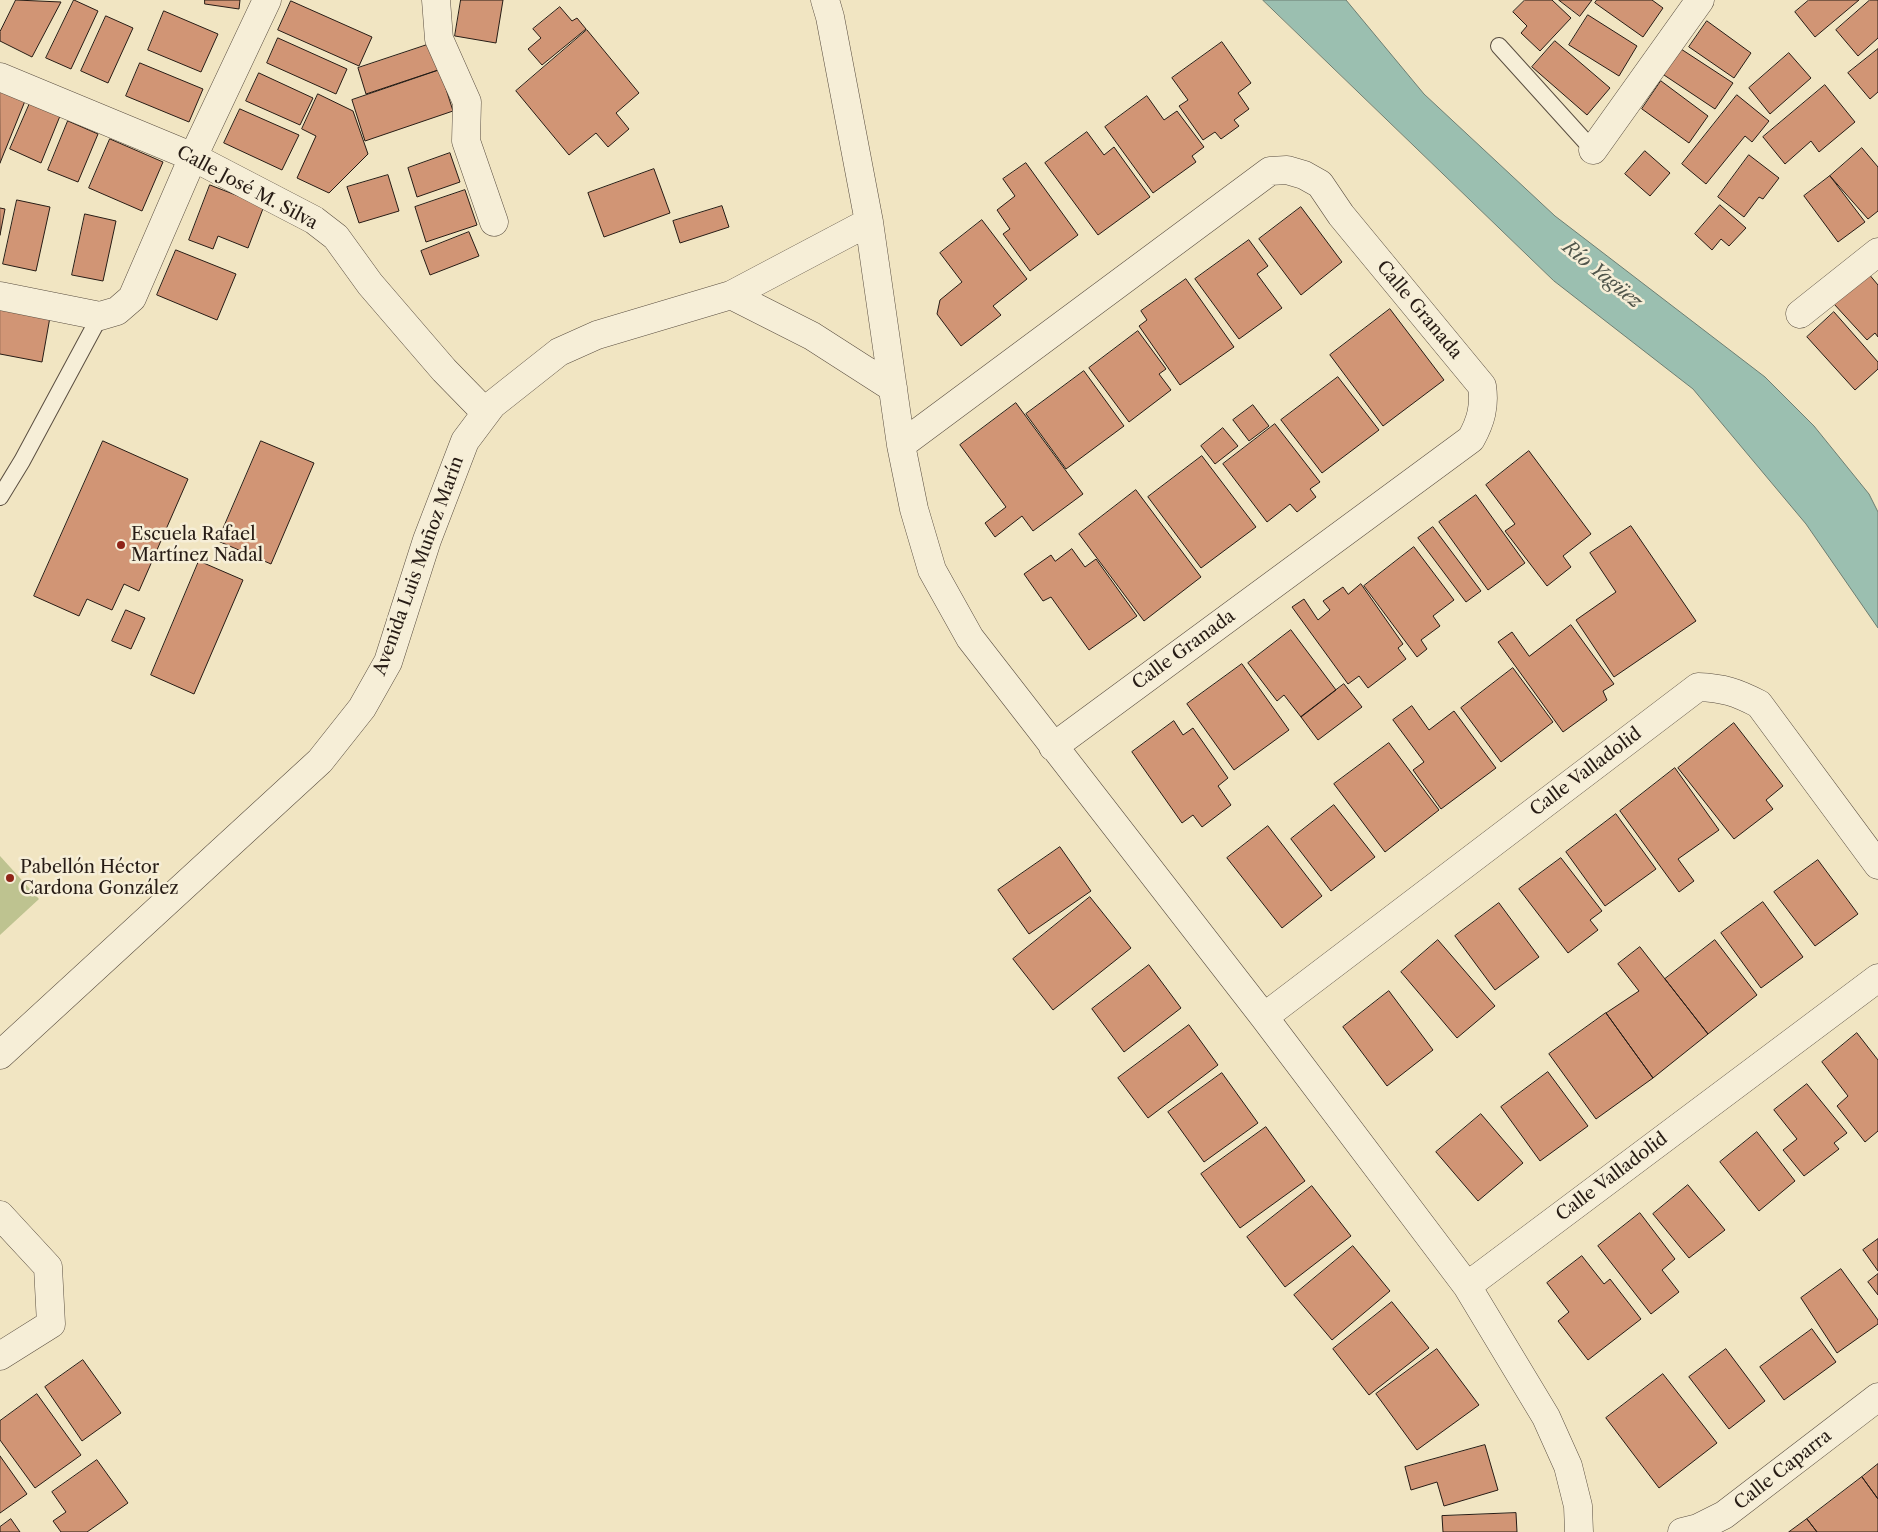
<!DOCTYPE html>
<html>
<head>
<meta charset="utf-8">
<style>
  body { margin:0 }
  canvas { display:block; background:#f1e5c2 }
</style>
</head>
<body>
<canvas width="1878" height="1532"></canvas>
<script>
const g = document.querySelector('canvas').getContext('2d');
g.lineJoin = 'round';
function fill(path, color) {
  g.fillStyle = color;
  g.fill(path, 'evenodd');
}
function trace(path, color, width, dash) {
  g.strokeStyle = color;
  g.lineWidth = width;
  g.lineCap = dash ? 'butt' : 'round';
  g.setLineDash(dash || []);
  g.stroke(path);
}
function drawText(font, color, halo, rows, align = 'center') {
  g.font = font + ' "Libre Caslon Text",serif';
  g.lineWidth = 5;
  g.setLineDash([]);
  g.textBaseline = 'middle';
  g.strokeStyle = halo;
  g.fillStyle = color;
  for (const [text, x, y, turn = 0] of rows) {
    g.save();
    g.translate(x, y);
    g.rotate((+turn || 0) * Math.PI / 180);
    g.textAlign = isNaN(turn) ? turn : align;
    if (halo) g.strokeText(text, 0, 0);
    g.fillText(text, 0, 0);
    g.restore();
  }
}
const green = new Path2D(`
  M0 856 39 899 0 935Z`);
const water = new Path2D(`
  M1263 0H1346L1424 94 1555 216 1765 377 1814 426 1869 494 1878 512V628L1806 524 1693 389 1554 281Z`);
const building = new Path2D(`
  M16 0 61 2 32 57 0 41V32Z
  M74 0 98 11 71 69 46 58Z
  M205 0H240L239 9 205 4Z
  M461 0H503L496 43 455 36Z
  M1525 0H1552L1571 18 1540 51 1521 33 1527 26 1513 12Z
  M1559 0H1592L1580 16Z
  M1597 0H1652L1663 8 1643 37 1595 3Z
  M1809 0H1859L1815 37 1795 12Z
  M1870 0H1878V38L1858 56 1836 30Z
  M291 1 372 37 359 66 278 30Z
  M560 7 572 21 577 18 586 29 542 65 528 49 541 38 533 29Z
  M164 11 218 34 201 72 148 50Z
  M1588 15 1637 46 1619 76 1569 45Z
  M106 16 133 28 108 83 81 71Z
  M1707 21 1751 53 1734 78 1689 47Z
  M587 30 639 93 616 113 629 129 608 147 596 133 569 155 516 91Z
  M278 38 347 69 336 94 267 63Z
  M1555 41 1610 88 1587 115 1532 67Z
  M1222 42 1251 83 1238 93 1249 109 1234 120 1239 126 1221 139 1215 132 1203 140 1179 106 1188 100 1172 78Z
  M430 44 438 70 366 94 358 68Z
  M1681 49 1733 83 1715 109 1664 75Z
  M1878 49V92L1870 99 1848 73Z
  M1789 53 1811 78 1770 114 1749 88Z
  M140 63 203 89 189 122 126 96Z
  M440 70 453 111 365 141 352 100Z
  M259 73 313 98 300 125 246 101Z
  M1661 81 1708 116 1689 143 1642 109Z
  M1825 85 1855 122 1819 152 1811 141 1785 164 1763 137Z
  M0 91 25 101 0 163Z
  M318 94 353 111 368 154 329 193 297 178 316 136 302 129Z
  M1737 95 1769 121 1752 142 1745 136 1706 184 1682 164Z
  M1147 96 1164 120 1177 111 1204 147 1192 156 1196 162 1153 193 1105 127Z
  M30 103 60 116 41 163 10 149Z
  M240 109 299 135 282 170 224 143Z
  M68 121 98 134 78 182 48 170Z
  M1087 132 1104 155 1114 147 1150 197 1098 235 1045 163Z
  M110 139 163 162 142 211 89 188Z
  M1862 148 1878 167V211L1868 219 1830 176Z
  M1645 151 1670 173 1650 196 1625 174Z
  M450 153 460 182 417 197 408 168Z
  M1749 155 1779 178 1763 199 1759 197 1744 217 1718 197Z
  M1026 163 1078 235 1030 271 1003 234 1010 229 997 210 1015 196 1003 179Z
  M654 169 670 213 604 237 588 193Z
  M388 175 399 211 359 223 347 187Z
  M1830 176 1865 222 1838 242 1804 196Z
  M210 185 264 206 248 248 218 236 213 249 189 240Z
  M465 190 477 225 426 242 415 207Z
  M17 200 50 207 36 271 3 264Z
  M1720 205 1746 228 1729 246 1721 239 1712 250 1695 234Z
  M722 206 729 227 680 243 673 221Z
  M1301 207 1342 262 1301 295 1259 239Z
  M0 208 5 209 0 235Z
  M85 214 116 221 103 281 72 275Z
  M982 220 1027 279 993 306 1001 315 961 346 937 314 940 300 962 282 940 253Z
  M469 232 479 256 430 275 421 251Z
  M1249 240 1268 266 1257 274 1282 308 1239 339 1195 279Z
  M176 250 236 274 217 320 157 295Z
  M1868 273 1878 285V337L1875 333 1867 340 1834 304Z
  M1186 279 1234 347 1180 385 1139 326 1147 320 1141 311Z
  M0 308 50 317 42 362 0 354Z
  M1390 309 1444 380 1383 426 1330 355Z
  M1834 312 1878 362V369L1855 390 1807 337Z
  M1138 331 1166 369 1159 374 1171 390 1129 422 1089 368Z
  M1084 371 1124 426 1066 469 1026 414Z
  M1338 377 1379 430 1322 473 1281 420Z
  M1016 403 1083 494 1033 531 1022 516 995 537 985 523 1006 507 960 445Z
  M1253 405 1269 426 1249 441 1233 420Z
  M1275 424 1320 482 1310 489 1316 497 1297 512 1290 504 1267 522 1223 464Z
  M1223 428 1238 446 1215 464 1201 446Z
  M103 441 188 479 139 591 124 584 112 610 87 599 79 616 34 596Z
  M261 441 314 463 271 564 218 541Z
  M1529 451 1591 534 1563 556 1571 567 1547 586 1505 531 1515 524 1486 485Z
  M1202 456 1256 527 1201 568 1148 497Z
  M1136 490 1201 577 1144 621 1079 534Z
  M1476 495 1525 563 1488 590 1439 522Z
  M1631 526 1696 621 1614 677 1576 620 1616 592 1590 553Z
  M1433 527 1481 591 1466 602 1418 538Z
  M1414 547 1454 600 1433 616 1440 626 1421 640 1427 649 1417 657 1364 586Z
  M1072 549 1085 567 1096 559 1137 616 1089 650 1051 597 1043 601 1024 574 1051 555 1055 561Z
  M199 561 243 580 194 694 151 675Z
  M1361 584 1403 644 1398 648 1406 659 1368 688 1359 676 1348 684 1292 607 1304 599 1318 620 1330 610 1323 601 1343 587 1348 594Z
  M126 610 145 618 131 649 112 641Z
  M1571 625 1614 684 1603 691 1607 700 1563 732 1498 642 1512 632 1529 656Z
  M1291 630 1336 690 1301 717 1284 695 1277 701 1248 663Z
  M1242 664 1289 730 1234 770 1187 704Z
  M1513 668 1553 722 1501 762 1461 708Z
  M1344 684 1362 707 1318 740 1301 717Z
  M1412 706 1429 730 1454 711 1496 768 1441 809 1413 770 1424 762 1393 720Z
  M1174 721 1183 735 1193 728 1228 778 1218 786 1231 805 1202 827 1193 815 1182 823 1132 752Z
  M1734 723 1783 786 1766 800 1773 809 1734 839 1678 768Z
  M1389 743 1439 810 1385 852 1334 784Z
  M1675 768 1719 830 1678 859 1694 881 1679 892 1620 811Z
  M1334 805 1375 857 1331 891 1291 839Z
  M1616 814 1656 869 1605 906 1566 852Z
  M1268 826 1322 896 1282 928 1227 858Z
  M1060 847 1091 891 1029 934 998 890Z
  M1561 858 1602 911 1590 920 1598 930 1568 953 1519 889Z
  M1818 860 1858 914 1815 946 1774 892Z
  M1090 897 1131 948 1053 1010 1013 959Z
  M1763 902 1803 957 1761 988 1721 933Z
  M1499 903 1539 957 1495 990 1455 936Z
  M1438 940 1495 1006 1457 1038 1401 972Z
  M1715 940 1757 995 1708 1034 1665 979Z
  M1640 947 1708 1034 1653 1078 1606 1013 1639 991 1618 964Z
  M1149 965 1181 1008 1124 1052 1092 1009Z
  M1389 991 1433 1050 1387 1086 1343 1027Z
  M1606 1013 1653 1078 1596 1119 1549 1054Z
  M1189 1025 1218 1065 1148 1118 1118 1078Z
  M1857 1033 1878 1060V1131L1865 1142 1837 1106 1848 1096 1822 1062Z
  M1548 1072 1588 1126 1540 1161 1501 1107Z
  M1222 1073 1258 1123 1204 1162 1168 1112Z
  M1807 1084 1847 1133 1834 1143 1839 1149 1804 1176 1783 1150 1797 1139 1774 1110Z
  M1481 1114 1523 1163 1478 1201 1436 1152Z
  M1266 1127 1305 1181 1240 1228 1201 1174Z
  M1757 1132 1795 1181 1759 1211 1720 1162Z
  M1688 1185 1725 1230 1689 1258 1653 1214Z
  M1312 1186 1351 1236 1285 1287 1247 1237Z
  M1640 1213 1675 1259 1662 1270 1679 1292 1651 1314 1598 1246Z
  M1878 1239V1271L1863 1250Z
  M1353 1246 1390 1291 1332 1340 1294 1295Z
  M1582 1256 1604 1284 1610 1279 1641 1319 1588 1360 1558 1321 1569 1312 1547 1283Z
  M1841 1269 1878 1320V1324L1837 1353 1801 1298Z
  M1878 1274V1295L1868 1282Z
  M1392 1302 1429 1348 1369 1395 1333 1349Z
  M1812 1329 1836 1362 1784 1400 1760 1367Z
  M1437 1349 1479 1405 1417 1450 1376 1394Z
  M1726 1349 1765 1401 1729 1429 1689 1377Z
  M83 1360 121 1413 82 1441 45 1387Z
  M1663 1374 1717 1443 1659 1488 1606 1418Z
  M37 1394 81 1455 35 1488 0 1440V1421Z
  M1485 1445 1498 1490 1444 1506 1437 1482 1411 1490 1405 1467Z
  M0 1456 27 1494 0 1513Z
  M97 1460 128 1503 87 1532H61L53 1521 66 1512 52 1492Z
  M1878 1464V1499L1862 1477Z
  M1862 1477 1878 1499V1532H1817L1807 1519Z
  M1516 1513 1517 1532H1443L1442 1516Z
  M11 1519 20 1532H0V1527Z
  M1807 1519 1817 1532H1789Z`);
const lane = new Path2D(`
  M1499 46 1593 150
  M0 497 22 461 100 316`);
const street = new Path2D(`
  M436 0 439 39 467 102 466 141 494 222
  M825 0 830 17 869 222 901 445 914 509 932 570 970 638 1264 1017 1467 1286 1546 1417 1568 1466 1578 1506 1579 1532
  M0 77 193 157 314 220 336 237 370 284 444 370 485 412
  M1593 150 1700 0
  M731 295 812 336 893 388
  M0 296 100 316 117 311 132 298 193 157 267 0
  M1800 314 1878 252
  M901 445 1270 171 1287 170 1304 175 1320 184 1341 215 1482 386C1485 406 1481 421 1471 439L1053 747
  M1264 1017 1698 687C1723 688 1736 692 1759 704L1878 865
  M0 1055 320 761 362 708 388 662 427 540 465 441 492 405 559 352 597 335 731 295 869 222
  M0 1215 48 1267 51 1324 0 1356
  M1467 1286 1878 978
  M1682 1532 1698 1528 1724 1515 1878 1397`);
const markers = [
  [121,545,5,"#8f2418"],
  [10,878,5,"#8f2418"]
];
const streetNames = [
  ["Calle José M. Silva",247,188,28],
  ["Calle Granada",1419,310,50],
  ["Avenida Luis Muñoz Marín",419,566,-70],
  ["Calle Granada",1184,650,-36],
  ["Calle Valladolid",1586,772,-37],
  ["Calle Valladolid",1612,1177,-37],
  ["Calle Caparra",1783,1470,-38]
];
const poiNames = [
  ["Escuela Rafael",131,535],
  ["Martínez Nadal",131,556],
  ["Pabellón Héctor",20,868],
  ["Cardona González",20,889]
];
const waterNames = [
  ["Río Yagüez",1602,275,39]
];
fill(green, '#bec390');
fill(water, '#9bbfb0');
trace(water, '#6d7e72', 1);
fill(building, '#d19575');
trace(building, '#271c15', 1);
trace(lane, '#5a4e40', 18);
trace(street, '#5a4e40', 29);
trace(lane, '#f6eed7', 16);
trace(street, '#f6eed7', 28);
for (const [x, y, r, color] of markers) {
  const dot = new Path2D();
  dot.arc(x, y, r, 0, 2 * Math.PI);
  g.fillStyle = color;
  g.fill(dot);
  trace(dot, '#f6eed7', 2);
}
drawText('18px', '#271c15', '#f6eed7', streetNames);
drawText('18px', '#271c15', '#f6eed7', poiNames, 'left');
drawText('italic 19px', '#50554b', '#f6eed7', waterNames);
</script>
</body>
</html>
